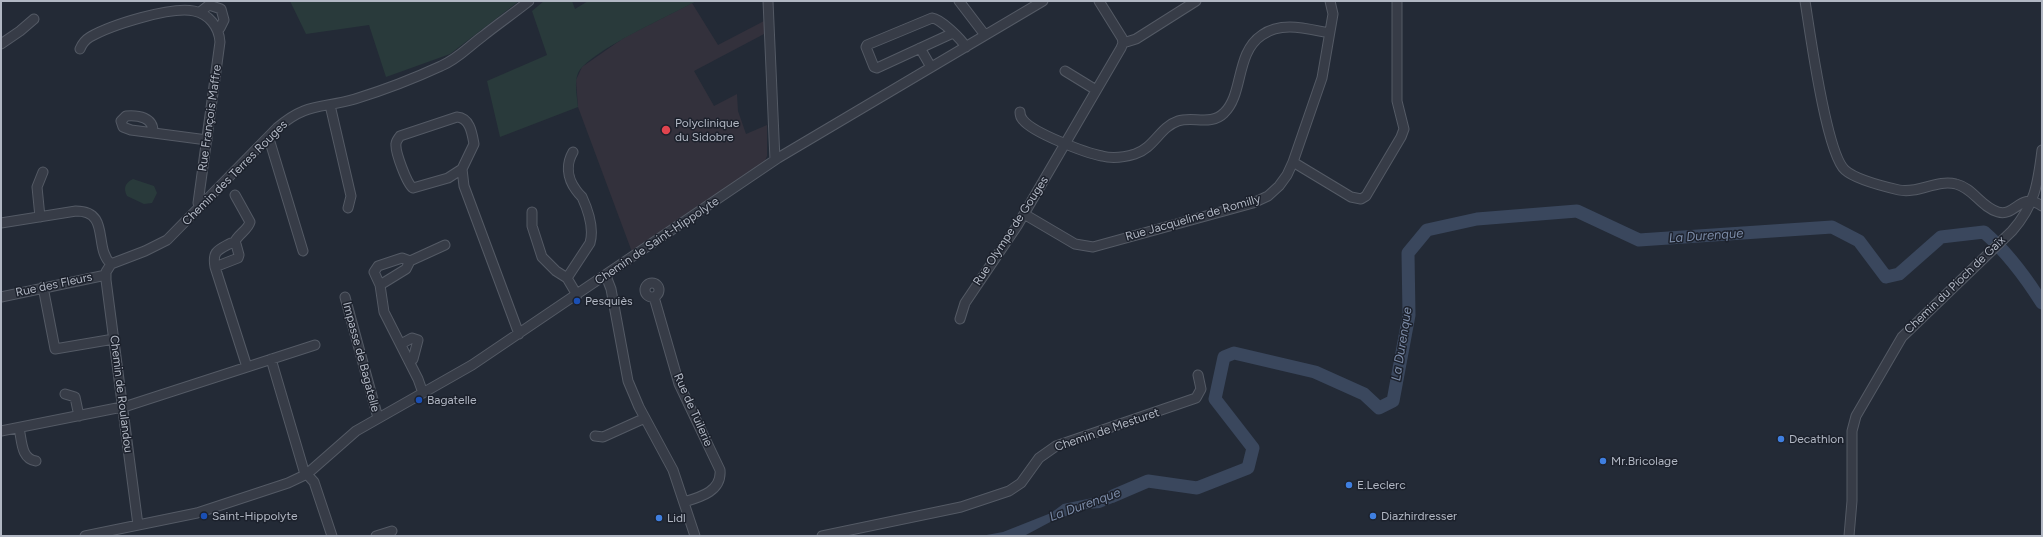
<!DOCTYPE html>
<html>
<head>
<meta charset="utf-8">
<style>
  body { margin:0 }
  #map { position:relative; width:2043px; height:537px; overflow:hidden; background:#232a36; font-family:Figtree,sans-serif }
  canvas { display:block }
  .frame { position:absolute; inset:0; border:2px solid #b1b7c3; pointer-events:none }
</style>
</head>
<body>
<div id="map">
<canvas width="2043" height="537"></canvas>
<div class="frame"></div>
</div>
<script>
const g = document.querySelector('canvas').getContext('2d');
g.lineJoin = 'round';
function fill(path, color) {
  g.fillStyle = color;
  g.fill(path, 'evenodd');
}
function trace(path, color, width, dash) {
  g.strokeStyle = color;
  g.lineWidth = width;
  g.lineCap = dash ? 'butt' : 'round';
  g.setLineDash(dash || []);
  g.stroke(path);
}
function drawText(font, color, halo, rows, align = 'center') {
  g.font = font + ' Figtree,sans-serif';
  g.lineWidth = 3;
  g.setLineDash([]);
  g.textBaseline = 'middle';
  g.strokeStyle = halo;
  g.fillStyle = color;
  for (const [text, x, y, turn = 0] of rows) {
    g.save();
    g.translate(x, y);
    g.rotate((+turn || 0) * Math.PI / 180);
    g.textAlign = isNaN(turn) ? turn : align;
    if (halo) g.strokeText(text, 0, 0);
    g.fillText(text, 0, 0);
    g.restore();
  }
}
const medical = new Path2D(`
  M692 3 718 45 764 21V34L694 71 714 106 737 94 738 111 746 134 767 125V156L765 161 632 252 578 107 576 80 582 67 625 37Z`);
const green = new Path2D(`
  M290 1H519L450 54 386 77 369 25 306 34Z
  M544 1H572L575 9 588 1H696C672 15 589 51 578 73 574 83 577 96 578 107L500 137 487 81 547 55 532 11Z
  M133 179 154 186 157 193 152 203 144 204 127 196C123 188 125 183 133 179Z`);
const water = new Path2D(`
  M1133 486 1115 502 1100 508 1087 509 1054 520 1024 536H981L1003 532 1051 513 1063 504 1112 494Z`);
const river = new Path2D(`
  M1113 496 1148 481 1197 488 1248 468 1253 448 1215 399 1224 357 1234 353 1315 372 1364 394 1379 408 1393 401 1409 315 1408 253 1427 230 1477 219 1577 211 1639 240 1832 227 1859 241 1886 277 1899 274 1941 237 1984 232C2008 253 2025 276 2042 303`);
const minor = new Path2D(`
  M768 1 775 160
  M959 1 985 35
  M1805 1C1810 32 1826 153 1845 170 1855 179 1886 187 1899 190 1918 194 1937 179 1956 184 1973 188 1981 207 1998 212 2016 217 2020 191 2042 206
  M200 12 209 5 221 9 224 20 220 28 217 29
  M953 33 877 68 874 67 866 47 867 45 932 18C941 19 961 39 966 47
  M1123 43 1136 39 1196 1
  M1 44 20 31 34 19
  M920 48 931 67
  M80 49C82 44 85 40 90 37 111 25 171 6 194 11 209 14 219 27 220 42L198 203 201 206
  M1065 71 1096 90
  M330 105 351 196 348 208
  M1020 112C1020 115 1021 118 1023 120 1033 133 1086 153 1102 156 1113 159 1125 157 1135 154 1154 148 1160 127 1178 121 1193 116 1211 126 1224 113 1244 94 1235 53 1262 35 1282 21 1307 29 1329 33
  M153 133C154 117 138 115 126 116L121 121 123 127 131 130 207 140
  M267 139 270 142 303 251
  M1293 162 1351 197 1361 199 1366 196 1401 137 1404 129 1397 101V1
  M462 169 448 178 413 188C407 184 395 152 396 144 396 141 398 139 400 136L457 117C470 118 472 133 474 144L462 169 464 186 519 334
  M532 212V226L542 257 556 271 567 278 577 295
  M1024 214 1075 244 1093 247 1253 203 1268 196 1279 186 1287 175 1293 162 1322 78 1333 14 1330 1
  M40 217 37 187 43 172
  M1 223 76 211C111 211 93 248 111 264
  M234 243C238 234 248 230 250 222L235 195
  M410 261 445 245
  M215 267C212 251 218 250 231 243L236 244 239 255 238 258 215 267 247 367
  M606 276 611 289 628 381 639 407 673 470 695 536
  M567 278 590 243C594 229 588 210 582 197 580 195 578 193 576 190 567 178 566 164 573 152
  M645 290a7 7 0 1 1 14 0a7 7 0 1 1-14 0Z
  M380 285 374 272 378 266 402 258 410 261 406 269 380 285 384 312 418 379 423 393
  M43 287 55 349 114 339
  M1 297 106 275
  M345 297 378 418
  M654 297 679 384 720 470C722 491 701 497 684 502
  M960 319 965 303 1017 226 1121 48 1123 43 1122 38 1099 1
  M401 344 412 338 418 340 413 359 409 361
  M271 359 304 471 314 482 332 536
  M65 394 75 397 79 416
  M19 428C22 441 21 459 36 461
  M1 431 127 406 315 345
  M595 436 603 437 645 418
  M138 525 106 280V272L111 264 145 251 167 240 277 128C307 102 321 109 355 99 384 90 413 79 441 66 458 59 468 47 483 36 498 24 514 13 529 1
  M85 536 197 513 288 483 307 474 356 431 472 365 778 158 1043 1
  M376 536 392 531
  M822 536 961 507 1009 491 1021 483 1039 458 1056 446 1196 398 1201 389 1198 375
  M1849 536 1852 501V431L1856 416 1902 337 2012 231C2035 205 2038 183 2042 150`);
const markers = [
  [666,130,5,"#e0444e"],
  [577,301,4,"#1a4fb4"],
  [419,400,4,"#1a4fb4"],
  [1781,439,4,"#3f7fe0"],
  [1603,461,4,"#3f7fe0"],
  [1349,485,4,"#3f7fe0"],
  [204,516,4,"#1a4fb4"],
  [1373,516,4,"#3f7fe0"],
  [659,518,4,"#3f7fe0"]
];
const streetNames = [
  ["Rue François Maffre",210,118,-82],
  ["Chemin des Terres Rouges",235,173,-45],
  ["Rue Jacqueline de Romilly",1193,218,-16],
  ["Rue Olympe de Gouges",1011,231,-57],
  ["Chemin de Saint-Hippolyte",657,241,-34],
  ["Rue des Fleurs",54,285,-12],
  ["Chemin du Pioch de Gaïx",1955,285,-44],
  ["Impasse de Bagatelle",361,357,75],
  ["Chemin de Roulandou",121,394,83],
  ["Rue de Tuilerie",693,410,66],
  ["Chemin de Mesturet",1107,430,-19]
];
const poiNames = [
  ["Polyclinique",675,123],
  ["du Sidobre",675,137],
  ["Pesquiès",585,301],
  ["Bagatelle",427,400],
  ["Decathlon",1789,439],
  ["Mr.Bricolage",1611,461],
  ["E.Leclerc",1357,485],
  ["Saint-Hippolyte",212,516],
  ["Diazhirdresser",1381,516],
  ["Lidl",667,518]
];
const waterNames = [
  ["La Durenque",1706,236,-4],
  ["La Durenque",1402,344,-81],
  ["La Durenque",1085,505,-20]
];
fill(medical, '#33313c');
fill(green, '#293a3b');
fill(water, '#3a475d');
trace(river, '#3a475d', 13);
trace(minor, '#545a65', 11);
trace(minor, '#373c47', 9);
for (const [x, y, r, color] of markers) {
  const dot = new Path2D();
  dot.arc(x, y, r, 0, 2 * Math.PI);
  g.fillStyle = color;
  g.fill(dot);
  trace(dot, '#1c212c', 1.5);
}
drawText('12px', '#b1b7c3', '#1c212c', streetNames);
drawText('12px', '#b1b7c3', '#1c212c', poiNames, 'left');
drawText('italic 13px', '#7c8ca8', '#1c212c', waterNames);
</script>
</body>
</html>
